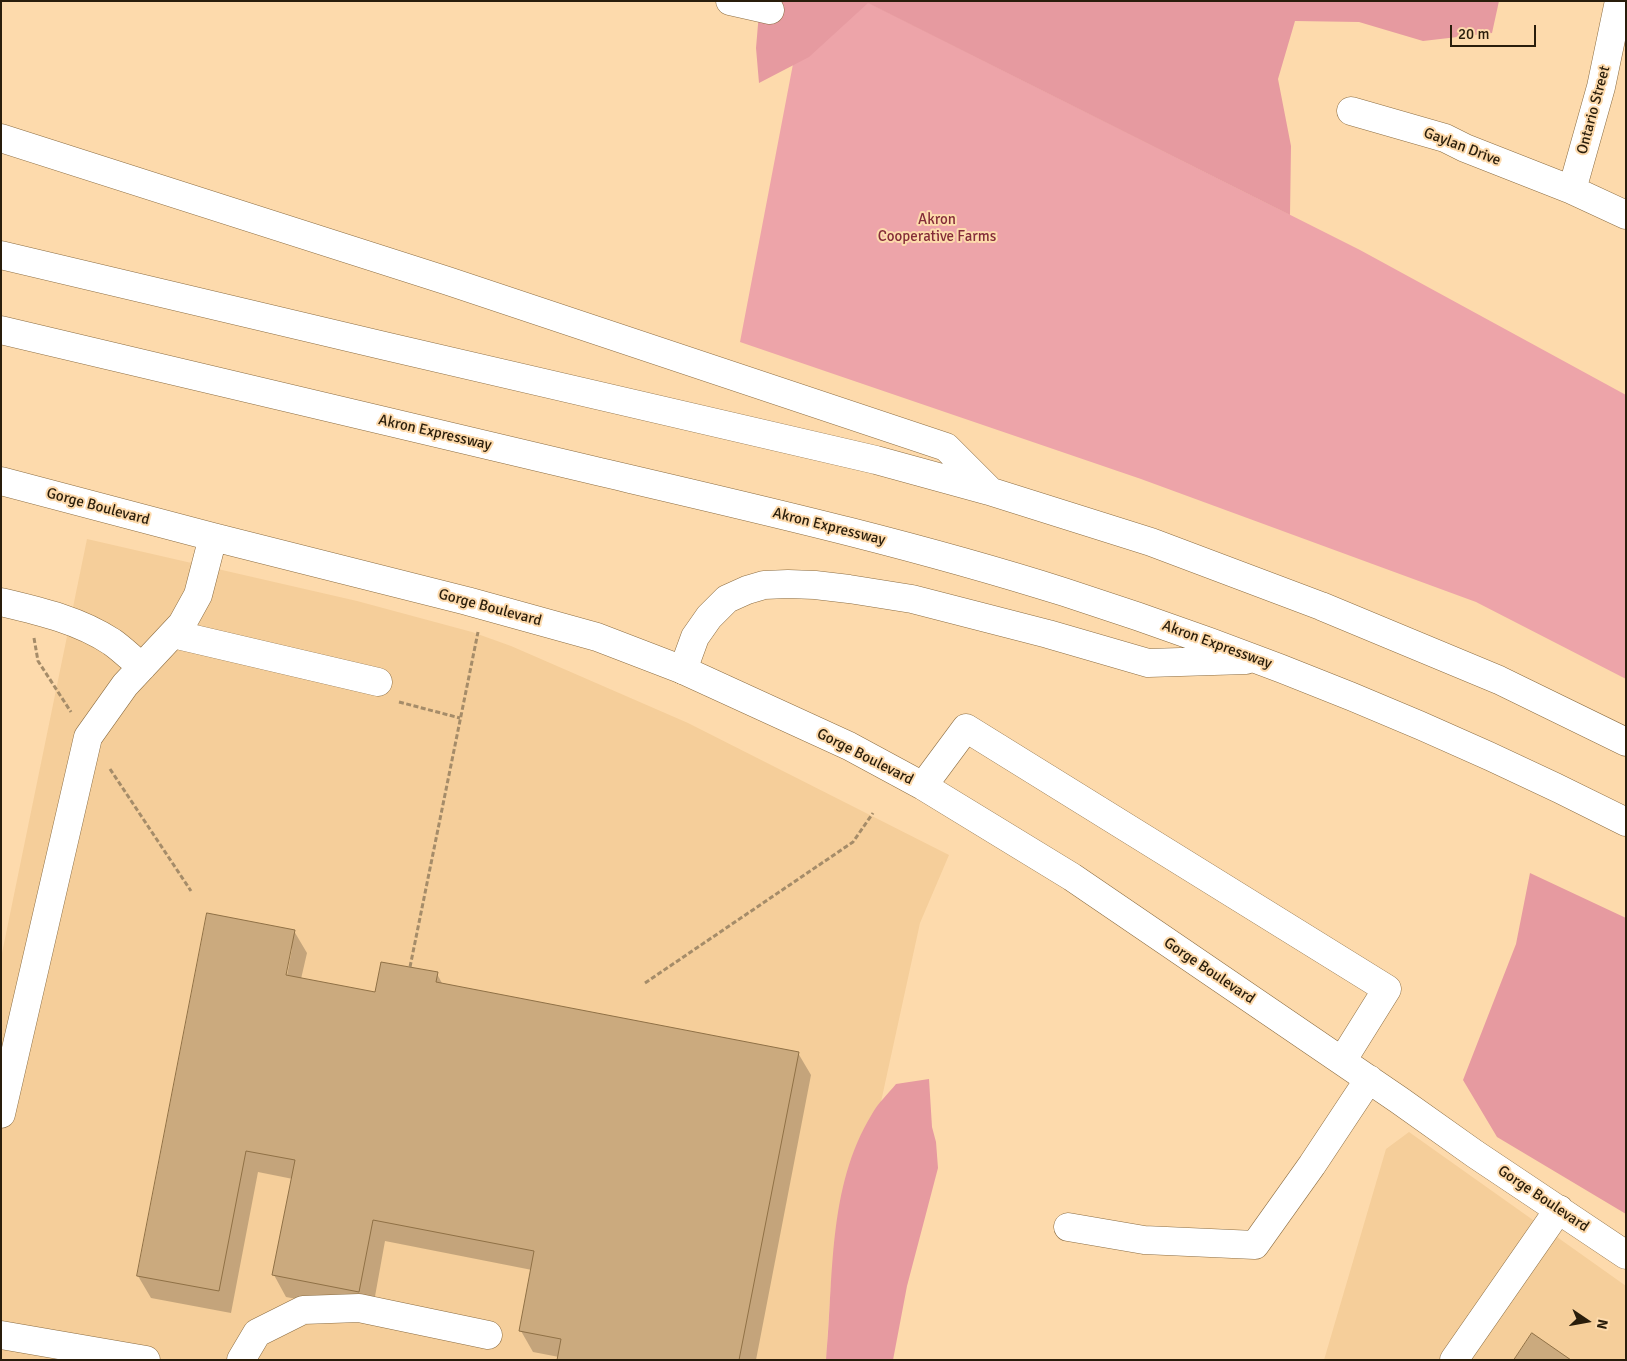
<!DOCTYPE html>
<html>
<head>
<meta charset="utf-8">
<style>
  body { margin:0 }
  #map { position:relative; width:1627px; height:1361px; overflow:hidden; background:#fddaac; font-family:Signika,sans-serif }
  canvas { display:block }
  .frame { position:absolute; inset:0; border:2px solid #291d0b; pointer-events:none }
  .north { position:absolute; left:1562px; top:1296px; width:50px; height:50px; -webkit-text-stroke:4px #fddaac; paint-order:stroke; rotate:102deg; font-size:14px; font-weight:700; line-height:20px; text-align:center; color:#291d0b }
  .north::after { content:''; display:block; margin:auto; width:18px; height:22px; background:#291d0b; clip-path:polygon(50% 0,100% 100%,50% 72%,0 100%) }
  .scale { position:absolute; left:1450px; top:25px; width:86px; height:22px; box-sizing:border-box; border:2px solid #291d0b; border-top:0; padding-left:6px; font-size:15px; line-height:18px; white-space:nowrap; color:#291d0b; -webkit-text-stroke:4px #fddaac; paint-order:stroke }
</style>
</head>
<body>
<div id="map">
<canvas width="1627" height="1361"></canvas>
<div class="frame"></div>
<div class="north">N</div>
<div class="scale">20 m</div>
</div>
<script>
const g = document.querySelector('canvas').getContext('2d');
g.lineJoin = 'round';
function fill(path, color) {
  g.fillStyle = color;
  g.fill(path, 'evenodd');
}
function trace(path, color, width, dash) {
  g.strokeStyle = color;
  g.lineWidth = width;
  g.lineCap = dash ? 'butt' : 'round';
  g.setLineDash(dash || []);
  g.stroke(path);
}
function drawText(font, color, halo, rows, align = 'center') {
  g.font = font + ' Signika,sans-serif';
  g.lineWidth = 4;
  g.setLineDash([]);
  g.textBaseline = 'middle';
  g.strokeStyle = halo;
  g.fillStyle = color;
  for (const [text, x, y, turn = 0] of rows) {
    g.save();
    g.translate(x, y);
    g.rotate((+turn || 0) * Math.PI / 180);
    g.textAlign = isNaN(turn) ? turn : align;
    if (halo) g.strokeText(text, 0, 0);
    g.fillText(text, 0, 0);
    g.restore();
  }
}
const built = new Path2D(`
  M87 539 357 601 472 632 511 646 688 723 949 855 920 923 879 1111 831 1283 826 1360H1V958Z
  M1409 1132 1626 1286V1360H1324L1386 1149Z`);
const green = new Path2D(`
  M805 1H865L1360 250 1626 395V679L1476 602 1141 479 740 342Z`);
const forest = new Path2D(`
  M760 1H1499L1492 33 1423 41 1359 22 1295 21 1278 79 1291 146 1290 215 868 3 809 57 759 83 756 48Z
  M1530 873 1626 918V1214L1497 1137 1463 1080 1516 944Z
  M929 1079 932 1127 936 1142 938 1168 907 1286 893 1360H826C834 1278 827 1187 872 1114 878 1103 888 1094 896 1084Z`);
const shadow = new Path2D(`
  M294 931 307 953 301 979 376 994 437 974 443 985 798 1053 811 1075 756 1360H559V1357L533 1352 521 1331 532 1270 385 1241 372 1313 286 1297 274 1275 293 1179 258 1172 231 1313 151 1298 138 1276ZM290 948H292L286 981H283Z`);
const building = new Path2D(`
  M207 913 295 930 286 975 375 992 381 962 438 972 436 982 799 1052 739 1360H557L561 1339 519 1331 534 1251 373 1220 359 1292 272 1275 295 1160 246 1151 219 1291 137 1276Z
  M1532 1333 1571 1360H1514Z`);
const path = new Path2D(`
  M34 638 38 661 71 712
  M399 702 460 718
  M110 769 191 891
  M410 967 478 632
  M645 983 853 842 873 813`);
const minor = new Path2D(`
  M730 1 770 10
  M1351 111 1445 138 1465 148 1572 190 1626 215
  M1572 190 1601 87 1619 1
  M1 481 213 537 467 601 597 637 683 670 849 746 923 786 1072 877 1399 1100 1475 1154 1626 1255
  M1 602C39 611 79 620 112 642 122 649 132 659 142 667
  M173 634 378 682
  M923 786 966 728 1387 989 1342 1061
  M1 1114 88 737 125 685 182 624 198 595 213 537
  M1068 1227 1144 1240 1255 1245 1312 1165 1369 1079
  M1 1335 146 1360
  M241 1360 257 1333 303 1310 359 1308 488 1335
  M1454 1360 1559 1209`);
const highway = new Path2D(`
  M1 138 448 281 946 447 988 489
  M1 255 385 346 876 460 989 491 1151 542 1321 606 1499 680 1626 742
  M1 330C198 377 395 423 592 470 750 507 909 543 1064 592 1257 654 1445 730 1626 822
  M683 670 695 637 709 617 727 599 747 590 764 585 788 584 815 585 849 589 912 599 1048 634 1148 663 1246 660`);
const streetNames = [
  ["Ontario Street",1594,110,-75],
  ["Gaylan Drive",1462,147,21],
  ["Akron Expressway",435,433,13],
  ["Gorge Boulevard",98,507,15],
  ["Akron Expressway",829,527,14],
  ["Gorge Boulevard",490,608,15],
  ["Akron Expressway",1217,645,20],
  ["Gorge Boulevard",865,757,27],
  ["Gorge Boulevard",1209,971,34],
  ["Gorge Boulevard",1543,1199,34]
];
const parkNames = [
  ["Akron",937,220],
  ["Cooperative Farms",937,237]
];
fill(built, '#f5ce9a');
fill(green, '#eda4a9');
fill(forest, '#e69aa0');
fill(shadow, '#0003');
fill(building, '#cbaa7e');
trace(building, '#907146', 1);
trace(minor, '#8c6d42', 29);
trace(highway, '#8c6d42', 29);
trace(path, '#a58c69', 3, [5, 2.5]);
trace(minor, '#fff', 28);
trace(highway, '#fff', 28);
drawText('15px', '#291d0b', '#fddaac', streetNames);
drawText('15px', '#842c39', '#fddaac', parkNames);
</script>
</body>
</html>
